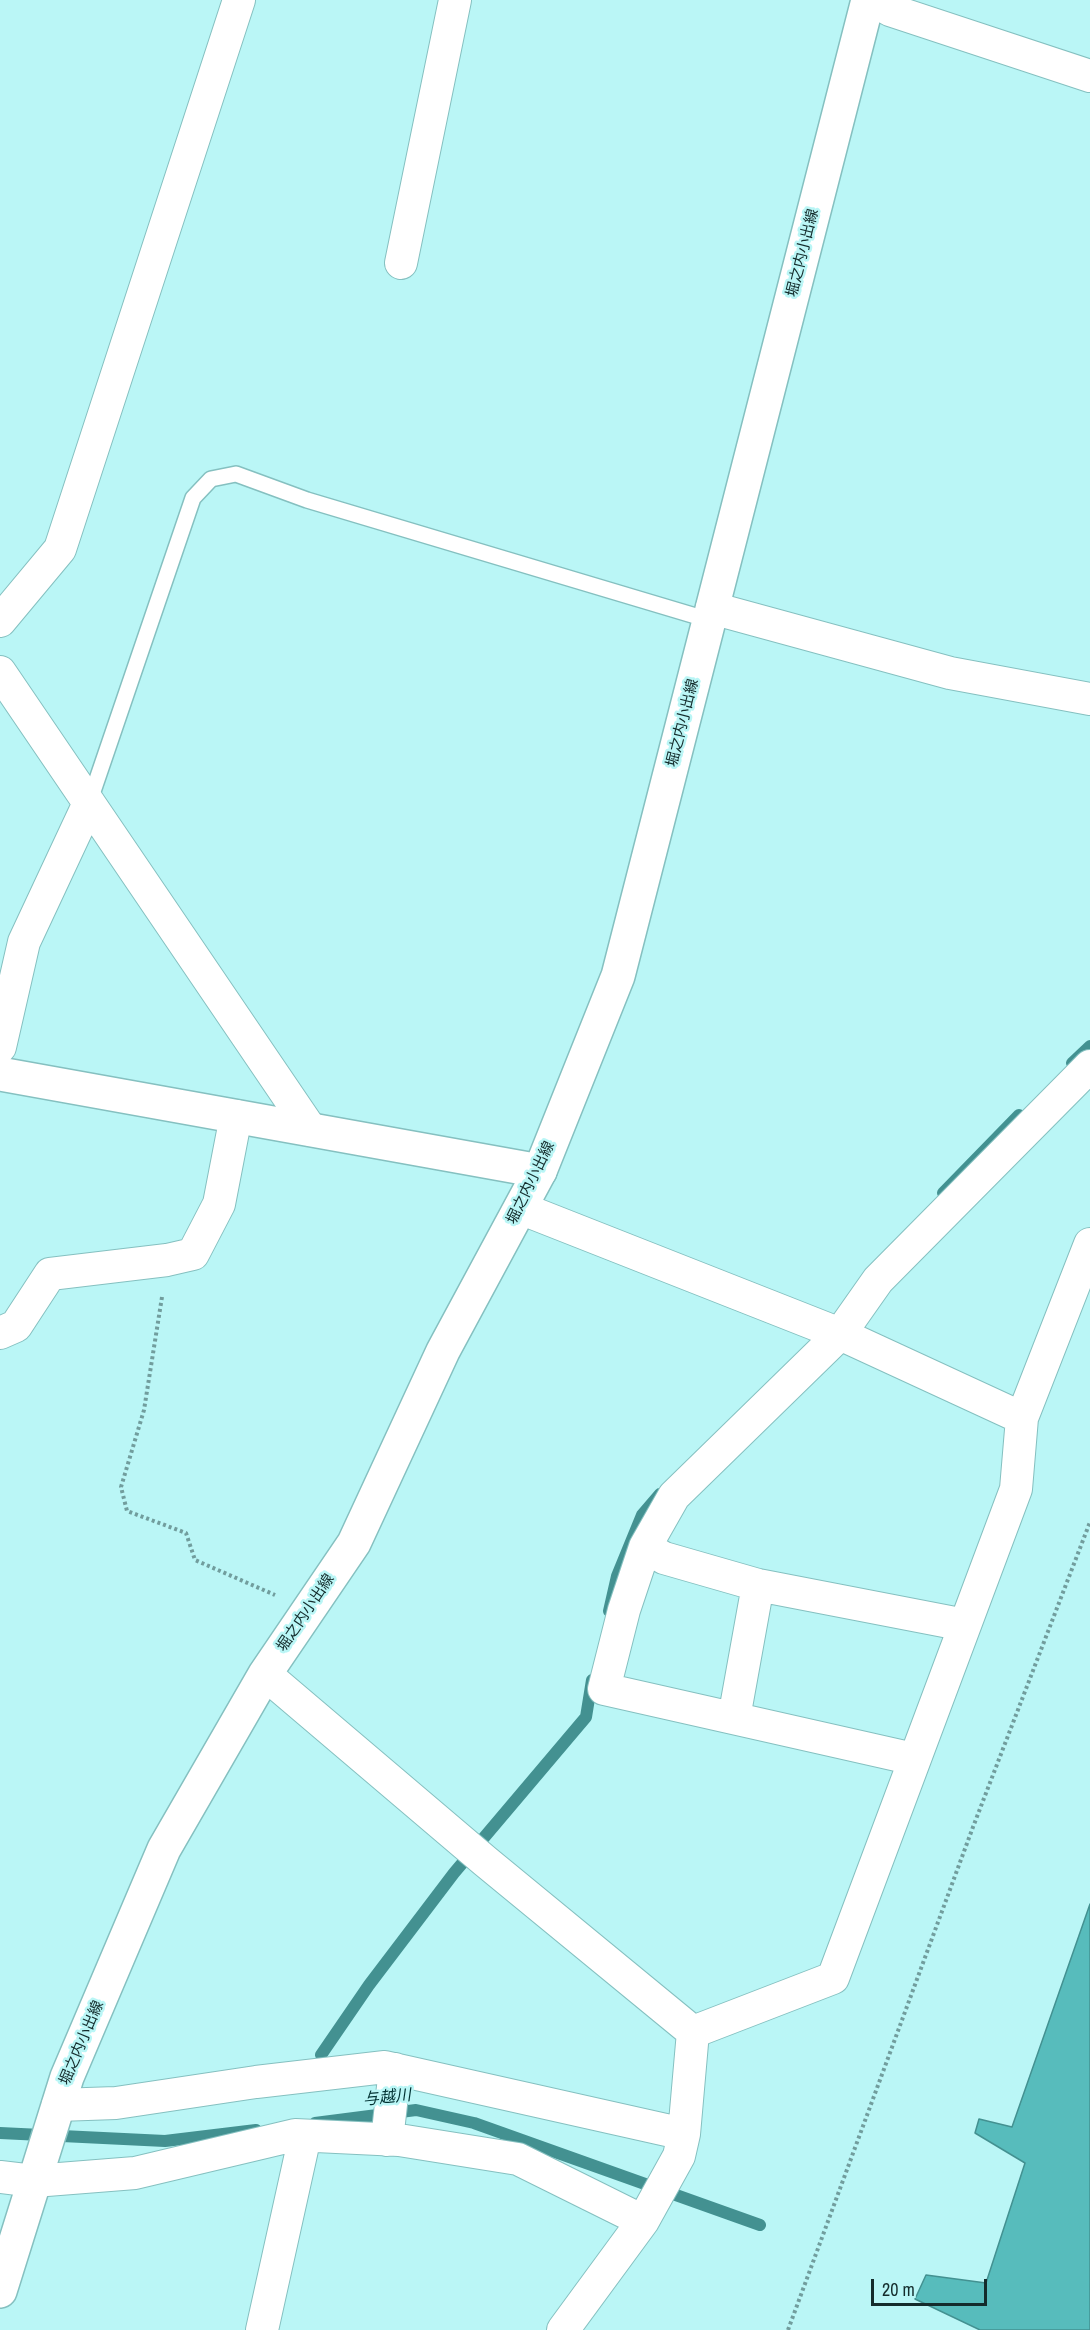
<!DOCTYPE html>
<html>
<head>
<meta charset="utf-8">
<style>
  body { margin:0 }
  #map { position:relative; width:1090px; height:2330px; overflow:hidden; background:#baf6f6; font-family:"Archivo Narrow",sans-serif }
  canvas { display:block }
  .scale { position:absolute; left:871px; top:2279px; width:116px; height:27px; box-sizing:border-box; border:3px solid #142c2c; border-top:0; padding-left:8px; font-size:18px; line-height:21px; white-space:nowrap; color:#142c2c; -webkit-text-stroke:4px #baf6f6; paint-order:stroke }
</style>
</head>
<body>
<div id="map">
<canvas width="1090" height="2330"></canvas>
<div class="scale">20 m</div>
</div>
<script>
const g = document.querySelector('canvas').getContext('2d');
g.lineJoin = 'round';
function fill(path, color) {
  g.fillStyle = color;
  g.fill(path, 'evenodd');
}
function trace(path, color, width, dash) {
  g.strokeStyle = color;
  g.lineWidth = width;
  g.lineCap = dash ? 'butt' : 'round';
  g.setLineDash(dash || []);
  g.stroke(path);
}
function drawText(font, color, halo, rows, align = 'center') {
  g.font = font + ' "Archivo Narrow","Noto Sans JP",sans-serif';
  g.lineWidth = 5;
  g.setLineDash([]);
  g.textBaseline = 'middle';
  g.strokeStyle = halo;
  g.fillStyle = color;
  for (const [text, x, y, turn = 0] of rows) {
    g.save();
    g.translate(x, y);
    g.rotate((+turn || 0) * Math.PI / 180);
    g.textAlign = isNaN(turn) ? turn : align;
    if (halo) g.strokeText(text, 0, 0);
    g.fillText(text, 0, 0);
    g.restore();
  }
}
const water = new Path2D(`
  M1090 1904V2330H980L915 2299 926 2275 986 2283 1025 2163 975 2133 979 2119 1012 2127Z`);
const stream = new Path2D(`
  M1072 1063 1090 1046
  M943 1193 1019 1115
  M609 1611 617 1576 642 1515 660 1494
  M321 2055 369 1985 454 1873 586 1717 592 1680
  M315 2123 416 2110 474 2123 760 2225
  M0 2133 165 2141 256 2130`);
const path = new Path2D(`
  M162 1297 144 1410 121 1487 127 1511 186 1533 195 1560 275 1595
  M788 2330 973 1827 1090 1522`);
const service = new Path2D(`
  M89 803 193 498 211 479 236 474 307 500 709 620`);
const minor = new Path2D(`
  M872 0 890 10 1090 76
  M401 263 455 0
  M712 608 950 673 1090 699
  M0 621 60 549 239 0
  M0 672 311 1130
  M0 1047 24 942 89 803
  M520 1208 840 1334 1022 1418
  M0 1333 16 1326 50 1274 167 1260 193 1254 219 1204 236 1116
  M645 1547 664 1558 758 1585 965 1625
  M265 1674 485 1861 693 2032
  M734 1718 758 1585
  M914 1759 604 1689 624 1610 645 1547 674 1496 840 1334 878 1280 1090 1066
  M58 2105 116 2103 256 2082 385 2067 684 2134
  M387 2140 395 2069
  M0 2177 34 2181 135 2173 295 2135 399 2140 518 2159 643 2221
  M262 2330 305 2136
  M563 2330 643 2221 679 2156 684 2134 693 2032 833 1978 1016 1489 1022 1418 1090 1244`);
const tertiary = new Path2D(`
  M0 1074 540 1171`);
const secondary = new Path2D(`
  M0 2291 67 2077 164 1849 265 1674 354 1543 443 1351 540 1171 618 976 868 0`);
const streetNames = [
  ["堀之内小出線",803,253,-76],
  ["堀之内小出線",683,723,-76],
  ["堀之内小出線",531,1183,-64],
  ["堀之内小出線",306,1613,-56],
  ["堀之内小出線",82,2043,-67]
];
const waterNames = [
  ["与越川",387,2098,-6]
];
fill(water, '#57bcbc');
trace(water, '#439191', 1.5);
trace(stream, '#439191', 12);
trace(service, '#85c0c0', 18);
trace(minor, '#85c0c0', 34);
trace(tertiary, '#85c0c0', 36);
trace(secondary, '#85c0c0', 36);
trace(path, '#719d9d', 4, [3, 3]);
trace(service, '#fff', 15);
trace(minor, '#fff', 32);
trace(tertiary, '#fff', 33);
trace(secondary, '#fff', 33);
drawText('15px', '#142c2c', '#baf6f6', streetNames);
drawText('italic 16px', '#003132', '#baf6f6', waterNames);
</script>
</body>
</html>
